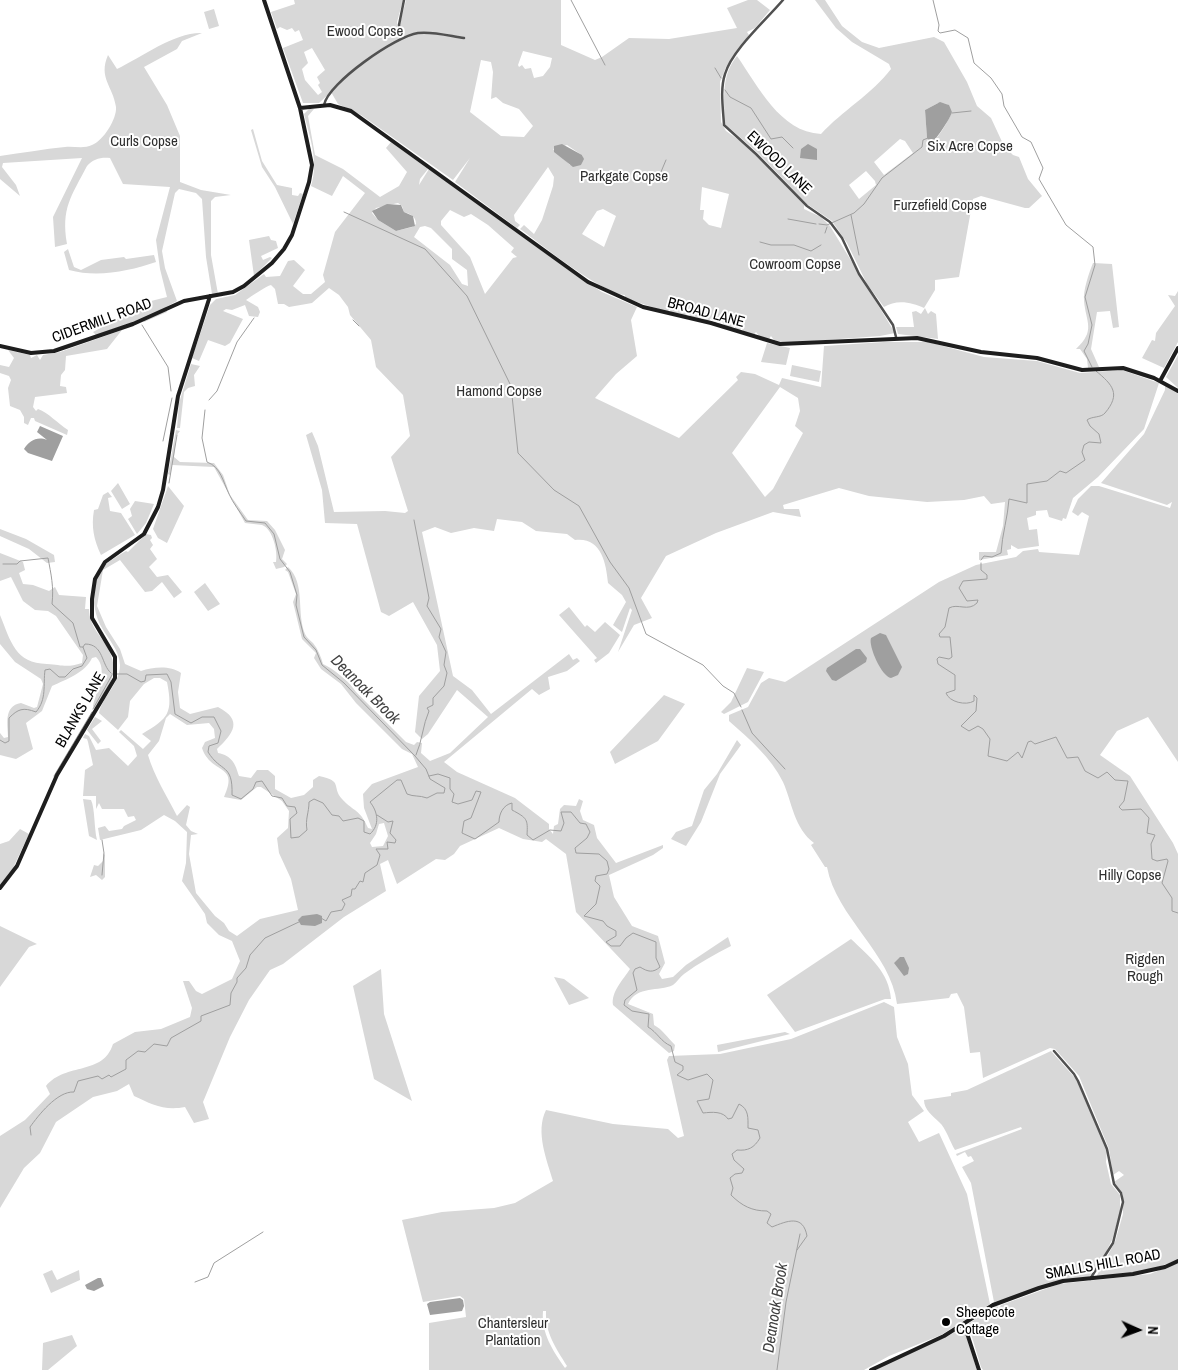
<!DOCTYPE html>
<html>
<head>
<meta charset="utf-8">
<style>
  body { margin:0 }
  #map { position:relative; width:1178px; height:1370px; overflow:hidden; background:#fff; font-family:"Archivo Narrow",sans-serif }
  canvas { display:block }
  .north { position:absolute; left:1113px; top:1305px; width:50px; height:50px; -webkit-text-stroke:4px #fff; paint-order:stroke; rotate:92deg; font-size:14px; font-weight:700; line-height:20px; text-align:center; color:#000 }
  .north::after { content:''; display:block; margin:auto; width:18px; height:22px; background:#000; clip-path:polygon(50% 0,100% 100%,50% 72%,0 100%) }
</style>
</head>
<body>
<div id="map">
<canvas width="1178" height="1370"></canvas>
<div class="north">N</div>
</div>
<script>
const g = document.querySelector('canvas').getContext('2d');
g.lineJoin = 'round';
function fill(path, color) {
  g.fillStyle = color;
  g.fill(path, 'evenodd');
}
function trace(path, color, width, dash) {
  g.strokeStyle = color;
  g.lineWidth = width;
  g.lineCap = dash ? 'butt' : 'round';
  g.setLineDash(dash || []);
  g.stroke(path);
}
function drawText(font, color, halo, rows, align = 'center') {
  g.font = font + ' "Archivo Narrow",sans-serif';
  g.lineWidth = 4;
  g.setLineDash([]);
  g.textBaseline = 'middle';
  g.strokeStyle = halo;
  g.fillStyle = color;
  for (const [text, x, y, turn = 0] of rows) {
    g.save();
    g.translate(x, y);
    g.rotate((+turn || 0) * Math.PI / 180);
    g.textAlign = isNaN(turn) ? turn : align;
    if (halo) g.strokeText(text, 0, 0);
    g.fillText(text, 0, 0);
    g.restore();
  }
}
const green = new Path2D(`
  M294 0H403L397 22 399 32 401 31 400 24 406 0H561V45L595 60 602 57 629 38 669 39 737 28 727 8 748 0H757L770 10 755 28 747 32 749 35 726 67 720 82 721 122 726 131 746 145 804 205V209L821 217 830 226 895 333 880 336 786 343 774 340 771 336 769 339 759 336 756 332 754 335 743 332 742 327 740 330 735 329V326L731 328 724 325 722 321 720 324 713 322 711 318 709 321 690 317 689 312 685 316 671 313 670 309 667 312 625 298V295C603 294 542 245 520 229L524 225 534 234 542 220 553 186 554 177 548 167 514 215 515 221 520 225 517 228 455 182 470 158 453 180 361 115 338 104 331 92 319 103H303L283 48 303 40 299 30 295 32 292 28 287 30 280 27 277 29 271 12 295 4ZM312 48 325 70 317 77 320 83 318 85 322 92 318 95 305 80 302 69 308 63 304 52ZM523 51 552 58 550 67 543 76 534 78 531 68 525 69 522 65 519 67 518 65ZM481 60 491 62 493 72 491 99 496 97 503 103 519 109 533 126 524 137 501 136 470 112ZM567 145 583 156 581 165H570L553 149ZM702 187 729 194 721 228 709 225 703 219 704 210H700ZM603 209 616 216 604 247 582 234 597 211Z
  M815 0H825L842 26 862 42 879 48 934 37 944 42 967 82 977 106 991 118 1004 146 1013 155 1019 157 1028 179 1042 196 1029 208H1025L981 196 973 199 959 277 935 280V290L924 308C912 302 896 299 884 307L867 284 847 243 832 221 807 204 759 154 725 124C724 100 721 75 737 56 758 86 780 132 821 134 842 111 872 94 891 69L889 64 852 42 836 28ZM938 103 947 104 952 112C948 121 939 138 931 143L927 138 925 110ZM900 139 905 141 913 153 884 175 874 162ZM866 171 875 181 876 185 859 199 849 185Z
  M214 9 219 26 209 29 204 12Z
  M202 33 182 41 177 49 144 67 167 105 180 136V182L201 190 231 195 215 197 211 201V255L218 294H212L206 257 202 199 196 193 179 189 175 193 162 251 165 268 177 301 166 307 167 312 144 322 142 319 96 335 93 332 151 301 167 297 160 269 156 240 170 187 123 184 110 158C101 157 93 159 87 166 71 197 61 208 67 244L55 247 53 217 82 158 3 163 2 167 16 185 20 196 0 179V156C22 153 44 149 65 147 74 146 84 149 92 145 103 141 117 119 116 107 113 86 98 78 108 55L117 69C142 57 175 32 202 33Z
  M309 109H314L308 116 315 155 343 169 380 197 399 186 407 172 386 148 391 142 428 169 420 179 419 185 429 169 577 276 602 292 637 307 631 320 637 356 616 374 595 398 679 438 738 380 736 377 741 372 755 374 779 385 782 378 821 387 824 346 884 342H928L984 357 1037 361 1080 373 1122 370 1159 383 1144 429 1098 477 1073 498 1066 519 1063 518 1062 521 1049 517 1047 510 1036 511V515L1027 518 1029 530 1037 529 1039 546 1018 549 1011 545V549L1007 550 1008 555 979 560V552H996L1003 526 1005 502 991 504 984 496 964 500 927 502 869 496 839 488 783 505 784 509H799L801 517 773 512 716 533 666 556 641 598 652 618 634 625 618 652 632 610 630 608 622 632 613 625 626 602 622 595 608 583C606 562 601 537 575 540L567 534 536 531 522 522 497 519 494 531 474 528 451 533 435 527 422 532 453 676 472 690 491 714 569 654 573 660 577 658 580 661 567 671 548 677 550 689 539 695 532 689 444 762 457 772 515 798 549 824V829L553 834 554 826 558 824 560 809 564 805 576 806 579 799 583 801 580 811 583 820 594 825 597 838 616 863 663 845V848L653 855 609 875 614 897 632 926 658 936 665 963 659 974 662 979 673 977 686 965 728 937 731 946C715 954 699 963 684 974 680 977 677 982 673 985 659 992 637 985 628 1004L653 1014 654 1025C663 1030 667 1037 675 1045L674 1051 669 1053 613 1005C611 992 623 980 630 969L576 912 566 854 546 839 542 842 523 839 499 828 460 846 454 854 445 860 436 859 397 884 388 860 380 864 386 891 344 917 283 964 270 970 249 1000 230 1037 203 1102 209 1119 194 1123 185 1107C164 1111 151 1104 134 1096L129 1084 117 1091 93 1097 56 1122 40 1153 24 1168 0 1208V1136L25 1120 50 1094 46 1086C66 1062 103 1076 113 1044L135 1032 161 1029 190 1017 192 1008 183 981H189L196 991 202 994 232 979 240 961 232 941 219 935 207 923 205 914 182 881 186 863 187 832 175 821 164 815 141 830 100 840 98 828 105 826 109 831 122 829 124 826 136 820 134 816 128 817 124 809H102L99 803 96 809V796H83L85 770 93 765 88 742 87 739 83 738 85 734 89 736 96 750 109 748 128 766 137 756 134 746 119 732 121 730 143 749 151 741 142 734C169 718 173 713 167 682L160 678H154L144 684 130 701 128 717 118 730 99 713C102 697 120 684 120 665 119 650 109 640 102 628 92 611 89 581 104 566 110 560 118 556 126 551L128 552 146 534 151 535 152 538 150 540 153 545 150 549 157 559 149 567 157 577 168 575 182 592 174 598 162 582 152 591 145 592 120 560 103 570 97 606 106 627 120 649 125 664 141 671C153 667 170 665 181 673L178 692 180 708 190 714 218 707C243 720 234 733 217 749L218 753C232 756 235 763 239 776L251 778 257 770H268L275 776V789L291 798 304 795 313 787V780L319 776C344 781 331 787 342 799 354 812 360 809 368 828L372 829 364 808 363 794 372 784 418 767 412 754 402 749 356 703 341 684 321 669 314 658 316 653 302 639 293 602 296 594 288 572 285 570 288 567C306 584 296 612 305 634 307 638 310 640 313 643 318 649 321 657 323 664 334 669 350 682 356 692L406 742 414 745 417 742 422 743 421 753 430 761 450 753 488 717 457 690 428 734 422 739 415 732 419 696 440 671 437 645 413 602 389 616 381 612 357 524 325 523 322 490 306 435 312 432 318 446 334 512 385 511 405 513 408 511 391 457 410 436 403 395 376 367 371 340 350 315 348 307 339 295 329 288 312 303 289 307 284 304H278L275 289 271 285C266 286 252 296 246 300L258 307 260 312 258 317 249 316 245 305 232 310 226 309 223 311 243 319 230 343 225 346 208 340 199 361 192 358 210 305 216 299 235 295 264 274 266 277 280 276 288 261 294 260 305 270 293 286 303 294H311L325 282 323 275 335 232 365 193 343 176 332 196 311 186C319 162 310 138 304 114ZM398 203 402 206 404 212C410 214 416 216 416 224L412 227 396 231 378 220 372 213 376 208ZM450 210 464 217 471 214 488 225 514 248 511 252 517 257 513 258 485 294 470 257 441 225V221ZM425 226 431 228 452 249V259L467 270 468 286 462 284 450 265 414 237 420 227ZM780 387 798 398 800 411 795 426 803 433 773 489 765 497 732 453ZM170 714 187 725 209 723 214 729 215 738 205 742 202 748C211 775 240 763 224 797L241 800 257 787H261L282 801 289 811 288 828 277 838 279 853 291 879 298 910 260 919 237 936 229 931 224 923 215 916 196 893 189 854 191 835 198 834 191 831 186 825 190 807 187 805 177 816C167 796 154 776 148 755L159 741 166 718ZM384 823 388 836 383 846 372 847 370 843 376 834 379 824Z
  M253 129 262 161 277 185 292 188V195L298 196 300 193 303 194 293 224 275 187 262 167 251 130Z
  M269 236 271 240 276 241 278 248 261 256 263 260 270 257 272 258 254 276 249 240Z
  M68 249 74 267 81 270 101 260 124 257 126 259 154 255 156 262C129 271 98 278 69 270L64 252Z
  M1093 263 1112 264 1119 327 1113 328 1110 311 1097 312 1091 349 1099 367 1088 368 1087 359 1080 349H1076C1096 330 1086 323 1084 301 1083 290 1089 273 1093 263Z
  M1178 291V342L1164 368 1142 358 1152 340 1155 341 1156 333 1175 306 1168 295 1175 296Z
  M925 308 928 314 931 311 936 314 938 339 898 334 896 327H914L912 312 916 311 921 314Z
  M122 330 107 349 66 356 65 370 61 375 60 386 66 387 67 393 35 397 33 407 36 411 38 409C49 413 57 423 68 430L67 435 35 421 34 418H31L28 425 24 423V417L20 410 10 406 8 388 11 380 9 376 0 373V365L9 367 14 358 8 350 30 355 31 358 37 355 40 360 43 355 60 352Z
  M767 343 790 348 786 365 761 362Z
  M1178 355V388L1166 377Z
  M191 364 200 366 194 375 195 386 188 388 184 392 180 428H177L179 403Z
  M792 365 821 371 819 382 790 376Z
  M1165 384 1178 393V762L1148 717 1117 731 1100 755 1130 776 1173 843 1178 854V1260L1146 1271 1096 1277 1115 1242 1123 1214V1194L1114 1182 1124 1175 1119 1171 1113 1175 1109 1149 1079 1076 1055 1049 1050 1048 983 1078 980 1052 970 1053 964 1007 957 993 951 994 949 998 897 1004C891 953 836 917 827 867H825L811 845 814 843C794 828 792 802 783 782 771 757 749 739 729 721V715L748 707 761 683 769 678 785 682 790 679 939 582 976 565 1016 557 1023 551 1038 549 1039 552 1079 555 1089 516 1082 512 1078 516 1072 512 1078 499 1091 486H1099L1170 508 1172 502 1167 505 1101 483 1144 434 1165 390Z
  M176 430 180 431 176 436 174 457 180 462 214 463 223 475 230 495 248 520 267 521 275 530 285 550 282 559 287 564 284 567 276 569 273 562H276C278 552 273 529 262 525 257 524 250 524 245 523L214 467 172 465 170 475 168 474Z
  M118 483 130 504 122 509 111 491Z
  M168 486 184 506 167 543 158 538 153 529Z
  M108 492 112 497 108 498 110 511 121 513 135 535 101 555C94 540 91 527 94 510L98 509 103 495Z
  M135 501 154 504 146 523 137 534 128 519 132 516 130 509Z
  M0 529 26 539 54 555 55 562 47 563 29 549 0 536Z
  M0 553 23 562 25 570 19 573 23 584 33 585 49 591 55 587 59 595 86 597 85 609H89C89 618 93 627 99 635 123 667 114 678 95 710L93 706C96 691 109 670 96 657L92 658C85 673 67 679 52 686L42 711 26 723 33 749 16 759 0 755V733L4 738 8 737C8 725 3 706 21 703L34 708 37 707 43 684 41 679 15 662 0 644V615C11 642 15 663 47 664 62 665 67 668 82 663L83 655 56 616 48 611 35 610 23 601 11 577 0 581Z
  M205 583 220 604 208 611 194 592Z
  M569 607 585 627 587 625 595 632 605 622 620 635 609 653 596 663 594 660 597 658 559 615Z
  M747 668 764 672 748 702 724 714 721 712 731 702Z
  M664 695 685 704 658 741 615 764 610 752Z
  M95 717 102 721 92 729 101 741 98 744 87 730Z
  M737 740 741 745 720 774 701 822 686 846 671 839 676 832 692 826 704 790 717 774Z
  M83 799 91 800C95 808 94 828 97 840L89 836Z
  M20 829 29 834 13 868 0 885V844L9 841Z
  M103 853 105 855V877L102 880 96 875 90 877 94 865 98 866 103 861Z
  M0 926 37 944 29 947 0 987Z
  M851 939C870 957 889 972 891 999H885L795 1032 767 995Z
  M381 969 384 1014 412 1101 374 1079 353 986Z
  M554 977 564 979 589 998 569 1005Z
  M884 1002 894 1007 897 1037 908 1064 912 1095 924 1111 908 1122 919 1142 939 1133 967 1194 990 1304 941 1335 889 1356 864 1370H429V1323L466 1317 464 1299 460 1296 423 1302 402 1220 442 1212 494 1208 515 1203 553 1181C547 1160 535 1132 546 1110L613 1124 668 1129 678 1138 684 1136 667 1060 669 1056 720 1054 791 1039ZM543 1311H546C545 1333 556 1348 567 1366L565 1368C553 1351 541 1333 543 1311Z
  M785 1032 790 1034 718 1052 717 1045Z
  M1051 1051 1076 1079 1107 1150 1106 1162 1111 1184 1120 1195V1213L1112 1240 1104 1256 1089 1277 1069 1280 994 1302 971 1183 962 1167 974 1161 971 1156 968 1157 965 1152 957 1156 956 1154 1022 1129 1021 1127 955 1150C950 1142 946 1128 939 1122 933 1116 924 1110 924 1100L951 1096V1093L967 1090Z
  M1178 1263V1370H983L981 1367 968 1324 992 1308 997 1306 999 1309 1001 1305 1059 1284 1150 1274Z
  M52 1270 57 1280 79 1270 80 1280 51 1293 43 1274Z
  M960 1329 964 1330 977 1370H876C901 1352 934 1346 960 1329Z
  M72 1335 77 1346 48 1370H42L43 1343Z`);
const water = new Path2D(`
  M940 102 949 105 952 112C950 119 936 140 931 143L927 138 925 110Z
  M562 144 582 155 584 159 581 165 573 167 554 152V146Z
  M808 144 817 149V160L800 158 801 149Z
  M387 204 401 205 404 212 413 216 415 226 396 231 378 220 372 211Z
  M40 426 63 436 52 461 28 453 24 449C29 441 37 436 47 440L37 432Z
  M880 633 886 635 902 667 898 675 891 678C882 677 868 646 871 638Z
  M856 649H860L867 658 866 662 836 681 832 680 826 671 827 668Z
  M317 914 322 916V923L315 926 301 925 298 920 302 916Z
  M900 957H904L909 968 908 974 904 976 894 963Z
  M98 1278H101L104 1286 94 1291 87 1289 85 1285Z
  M460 1298 463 1300 464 1306 462 1311 430 1315 427 1304 430 1302Z`);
const stream = new Path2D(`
  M571 0 605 65
  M933 0 939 25 938 31 940 33 955 30 968 38 974 63 991 78 1002 94 1004 106 1022 137 1031 142 1043 168 1039 179 1066 225 1093 247 1095 265 1085 297 1092 325 1088 344 1084 351 1092 367
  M715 68 721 78
  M725 90 730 97 751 108 771 139 782 137 793 148
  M952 113 971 111
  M658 179 666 160
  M344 212 425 249 467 296 511 386 518 453 554 490 579 506 610 562 629 588 646 634 703 665 723 686 734 693 741 707
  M851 215 859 255
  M788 219 816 224
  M819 224 827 225 854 213 864 204 882 178 922 147 923 140 928 138
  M825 233 827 227
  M760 242 771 245H794L811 251 821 245
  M353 320 359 326
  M142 325 168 367 171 391
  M209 400 217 391 237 342 254 318
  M163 441 172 398
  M169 483 177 435
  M414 520 429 598 427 606 441 629 439 637 446 652 444 665 447 673 444 686 433 698V705L427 708 429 711C423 724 422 742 416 755
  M981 560 984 556 992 557 1001 553C1002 535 1008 516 1009 499L1027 503V484L1047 481 1060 471 1066 473 1085 460 1082 452 1084 445 1089 442 1101 443 1099 434 1090 426 1087 420C1092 416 1101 418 1105 413 1121 394 1113 385 1096 371
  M981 563V570L987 575V579L963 581 959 588 967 601 978 600 977 603C968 612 958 603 949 608L945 627 939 634 940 637H950L952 657 949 659 939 657 937 659 938 664 955 675V690L946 693C949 702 966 706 974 701V695L977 698 976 711 961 726 969 731 978 726 983 729 990 739 988 756 1007 761 1018 752 1022 758 1028 742 1031 741 1035 744 1056 737 1067 758 1078 757 1085 771 1098 778 1107 772 1115 780 1128 781 1124 801 1119 807 1122 810 1141 809 1149 818 1147 833 1155 835 1151 844 1152 859 1157 861 1167 859 1168 861 1162 883 1172 898V911L1178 913
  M83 647 85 644C104 644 101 665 111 673
  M112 674H127L141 682 145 681 146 675 167 674 171 682 175 714 191 723 202 717H214L221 731 218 743 209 746 208 752C221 773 233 763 232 795L241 799 253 789 256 782 262 781 272 796 282 798 287 806 295 807 297 813 290 819 291 838 299 837 307 830C305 819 309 813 309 802L314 799 323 803 332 815 339 816 343 821 358 818 364 821V832L370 834C380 825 378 812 370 802L397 780H401L407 794C414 797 419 795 427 798L437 793H444L445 788 430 779 426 769 415 756 344 683 322 665 316 650 304 637 296 605 297 595 290 572 280 559 274 534 265 523 246 521C240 512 233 503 229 494 223 482 221 467 207 462L202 438 205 410
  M93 709 112 675
  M742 710 752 733 785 769
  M0 740 5 743 9 741V718C18 709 23 707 36 712 47 699 43 685 45 670L50 669 59 677H65L73 669 82 666 87 658 83 647H80L73 623 52 604C54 587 51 574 48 558L20 561 17 564H3
  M54 776 92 712
  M429 776 438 774 450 778V789L454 794 452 802 458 804 472 800 476 791 481 792 471 818 464 821 462 833 475 839 499 822C499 814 503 805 512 803V810C527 818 528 819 527 835L533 840 550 830 561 831 564 823 561 812H571L580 823 586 824 590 832 587 838 575 848 576 853 599 854 607 861 609 869 607 874 596 876 595 881 600 886 596 904 584 916 603 921 607 926 616 931V936L606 942 611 946H620L626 938 633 933 656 942V958L660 967C653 973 648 972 640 967L635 969 633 973 637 990 625 1000 624 1005 632 1011 649 1014 648 1027C657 1032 661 1042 671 1046L675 1062 683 1066V1070L677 1075 688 1080 707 1074 713 1080 709 1099 697 1101 703 1113C712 1112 723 1111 728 1119L732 1118 739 1104C749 1109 748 1118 748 1128L758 1130 760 1138C754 1148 748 1151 737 1150L732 1154 734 1160 744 1169 742 1173 735 1174 730 1178 733 1188 731 1195C742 1206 752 1211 767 1211L771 1214 767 1223 772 1227C787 1221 803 1214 807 1236L797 1250
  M102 840 104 853 102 875
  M321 918 326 921 331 912 342 910 345 904 342 900 351 896 352 889H355L360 881 363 882 365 873 377 865 380 855 376 849H388L387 842 395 843 396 840 390 833 393 821 388 822 377 815
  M31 1135 30 1127C38 1116 57 1091 74 1092L78 1081 98 1076 102 1079 109 1075 111 1077 126 1069V1060L138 1051 145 1052 154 1044 167 1046 171 1038 201 1021V1016L230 1005 231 993 237 982V978L246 968 250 955 265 938 301 921
  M195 1282 208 1277 214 1263 263 1232
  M777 1370 786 1302 800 1234`);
const street = new Path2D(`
  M783 0C766 20 732 50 725 74 720 89 723 108 724 125L756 154 807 206 830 222 842 238 859 274 893 325 896 337
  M401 37 399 25 404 0
  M324 105C328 83 396 36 418 33 432 31 450 36 464 38
  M1054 1051 1074 1074 1078 1081 1107 1149 1114 1184 1121 1193 1123 1202 1113 1243 1090 1279`);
const secondary = new Path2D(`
  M300 108 330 105 351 111 588 282 643 307 711 323 780 344 917 338 981 352 1037 358 1082 370 1123 368 1154 378 1178 391
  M0 346 31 353 54 351 133 324 184 301 233 292 244 286 272 263 284 249 292 235 309 182 312 165 300 108 264 0
  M1160 381 1178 348
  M0 888 17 866 57 775 115 678V657L92 618V599L95 579 105 562 144 534 158 507 163 490 178 396 210 296
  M964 1324 979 1370
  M871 1370 944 1336 993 1305 1039 1288 1063 1281 1133 1274 1165 1267 1178 1261`);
const markers = [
  [946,1322,5,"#000"]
];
const parkNames = [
  ["Ewood Copse",365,32],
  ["Curls Copse",144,142],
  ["Six Acre Copse",970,147],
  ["Parkgate Copse",624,177],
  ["Furzefield Copse",940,206],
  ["Cowroom Copse",795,265],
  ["Hamond Copse",499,392],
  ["Hilly Copse",1130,876],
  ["Rigden",1145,960],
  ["Rough",1145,977],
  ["Chantersleur",513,1324],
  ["Plantation",513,1341]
];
const streetNames = [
  ["EWOOD LANE",779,163,44],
  ["BROAD LANE",706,313,15],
  ["CIDERMILL ROAD",102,321,-20],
  ["BLANKS LANE",81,710,-60],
  ["SMALLS HILL ROAD",1103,1265,-10]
];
const poiNames = [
  ["Sheepcote",956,1313],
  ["Cottage",956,1330]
];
const waterNames = [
  ["Deanoak Brook",365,690,45],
  ["Deanoak Brook",776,1308,-81]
];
fill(green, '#d8d8d8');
fill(water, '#9f9f9f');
trace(stream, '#9f9f9f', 1);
trace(street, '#515151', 2.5);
trace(secondary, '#1e1e1e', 4);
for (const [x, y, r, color] of markers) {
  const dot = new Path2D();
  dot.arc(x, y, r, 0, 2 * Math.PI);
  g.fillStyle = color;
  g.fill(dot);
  trace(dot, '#fff', 2);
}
drawText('15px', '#2f2f2f', '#fff', parkNames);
drawText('15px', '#000', '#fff', streetNames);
drawText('15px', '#000', '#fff', poiNames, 'left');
drawText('italic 16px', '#404040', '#fff', waterNames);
</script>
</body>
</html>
